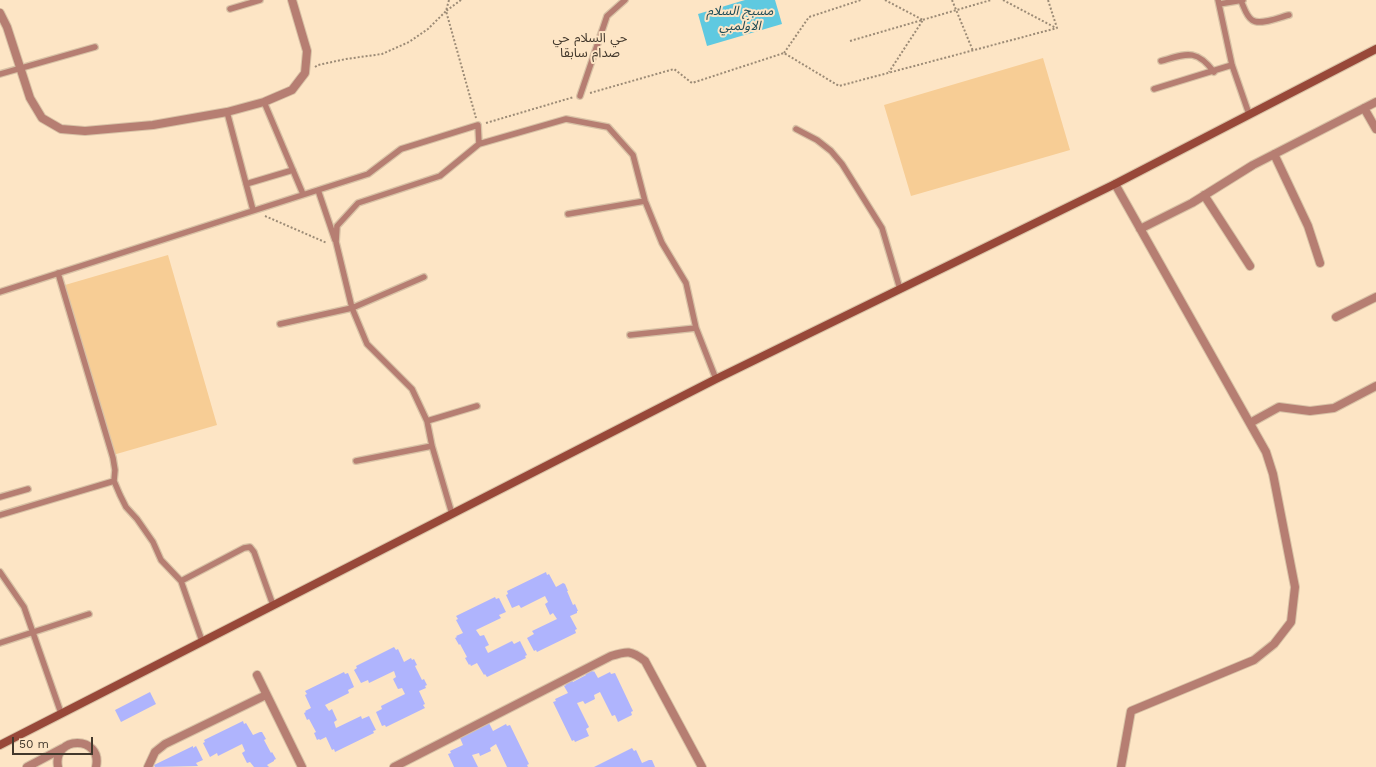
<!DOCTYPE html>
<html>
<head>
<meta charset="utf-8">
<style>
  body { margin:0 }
  #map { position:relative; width:1376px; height:767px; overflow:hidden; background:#fde5c5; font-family:"Work Sans",sans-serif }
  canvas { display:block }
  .scale { position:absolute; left:12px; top:737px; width:81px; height:18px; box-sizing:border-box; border:2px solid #42382c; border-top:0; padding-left:5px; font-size:12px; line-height:14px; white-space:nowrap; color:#42382c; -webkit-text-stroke:3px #fde5c5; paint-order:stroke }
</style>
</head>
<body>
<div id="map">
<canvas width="1376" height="767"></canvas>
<div class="scale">50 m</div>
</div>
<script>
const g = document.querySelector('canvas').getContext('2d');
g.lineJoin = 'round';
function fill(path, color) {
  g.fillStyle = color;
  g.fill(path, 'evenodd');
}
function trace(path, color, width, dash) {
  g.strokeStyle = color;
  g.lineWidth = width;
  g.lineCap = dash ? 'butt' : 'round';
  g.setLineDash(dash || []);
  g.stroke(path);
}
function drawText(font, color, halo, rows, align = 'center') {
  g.font = font + ' "Work Sans","Noto Sans Arabic",sans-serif';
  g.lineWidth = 4;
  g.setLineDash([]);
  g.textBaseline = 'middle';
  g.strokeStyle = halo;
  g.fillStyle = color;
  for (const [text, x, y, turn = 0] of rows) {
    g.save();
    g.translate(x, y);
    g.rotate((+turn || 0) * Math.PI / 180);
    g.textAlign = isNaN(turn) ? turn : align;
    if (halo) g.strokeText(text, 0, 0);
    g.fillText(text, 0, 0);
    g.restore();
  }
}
const green = new Path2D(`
  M1043 58 1070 150 911 196 884 105Z
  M168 255 217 425 113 455 65 285Z`);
const water = new Path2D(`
  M745 0H775L782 24 707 46 698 14Z`);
const building = new Path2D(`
  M546 572 547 575 549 574 556 587 563 583 565 584 568 591H567L573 605 575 604 578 611H577V613L570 616 577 629 575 630 576 633 537 652 536 650 534 651 527 638 534 634 532 631 557 619 553 613 550 615 545 604 548 602 545 596 521 608 519 605 512 608 506 595 508 594 507 591Z
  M495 597 496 599 499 598 506 612 499 615 501 618 476 630 480 636 484 635 489 645 485 647 488 653 512 641 514 644 520 641 527 655 525 656 526 658 487 677 485 674 484 675 477 663 471 666 470 664 469 665 465 658 467 657 460 644 459 645 455 638 457 637 456 636 463 633 456 620 458 619 456 616Z
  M394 647 396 650 398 649 404 662 411 658 412 660 414 659 417 665 415 666 422 680 424 679 427 685 425 686 426 688 419 691 425 704 423 705 425 708 386 727 385 725 382 726 376 712 382 709 381 706 405 694 402 688 398 689 393 679 396 677 394 671 369 683 368 680 361 683 354 670 357 668 356 666Z
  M592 670 593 672 594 671 598 678 610 672 611 674 615 673 633 711 631 712 632 715 618 722 615 715 612 716 600 692 594 695 595 699 585 704 583 701 577 703 589 727 586 729 589 736 575 742 574 740 572 741 553 702 556 701 555 699 568 693 564 686 566 685 565 683 572 680 573 682 586 675 585 673Z
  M344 672 345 674 348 673 354 687 348 690 349 693 325 705 329 711 332 709 337 720 334 722 336 728 361 716 362 719 369 716 376 730 373 731 374 733 335 752 334 749 332 750 326 737 320 740 319 739 317 740 314 733 316 732 309 719 307 720 304 713 306 712 305 711 311 708 305 695 307 694 305 691Z
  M150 692 156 704 121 722 115 710Z
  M243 721 244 724 246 723 253 735 260 732H262L266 739 264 740 271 753 272 752 276 759 274 760V761L267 765 269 767H254L250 762 247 763 242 753 245 751 242 744 218 756 217 753 210 757 203 743 205 742 204 740Z
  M487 722 488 724 489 723 493 731 506 724 507 726 510 725 529 764 527 765 528 767H507L496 744 490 748 491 751 480 756 479 753 472 755 478 767H454L448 754 451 753 450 751 463 745 460 738 467 732 468 734 481 727V726Z
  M193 746V748L196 746 203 760 196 763 198 766 155 767 154 765Z
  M632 748 634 751 636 750 642 763 649 760H652L655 767H594Z`);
const path = new Path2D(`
  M461 0 446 11 476 118
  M885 0 923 20 889 72
  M952 0 973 51
  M1003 0 1056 28
  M850 41 991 0
  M784 53 809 17 861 0
  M315 67 318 65 346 59 382 54 409 42 428 29 446 11 449 0
  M590 93 674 69 692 83 784 53 839 86 1057 28 1048 0
  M486 123 574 97
  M265 216 327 243`);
const lane = new Path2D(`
  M1218 0 1232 65 1249 114
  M1241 1C1244 7 1246 16 1252 20 1260 26 1280 17 1289 15
  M1219 4 1243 0
  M230 9 260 0
  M1161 61C1186 54 1196 48 1214 72
  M0 74 95 47
  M1154 89 1232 65
  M580 96 607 16 625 0
  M264 102 303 194
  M227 112 253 210
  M796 129 817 140 831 151 842 164 882 228 900 289
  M246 184 293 170
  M318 190 335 240
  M568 214 645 201
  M58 273 113 458 115 470 114 481 120 495 126 507 137 519 153 542 161 560 181 581 202 641
  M0 292 368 174 401 149 478 125 479 144
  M280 324 352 308 424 277
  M630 335 696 328
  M427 421 477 406
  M356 461 432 446
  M0 497 28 489
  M452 514 432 446 427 421 412 389 367 344 352 308 336 242 337 226 358 203 440 176 479 144 566 119 608 127 633 155 645 201 662 243 686 283 696 328 716 379
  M0 515 114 481
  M0 572 24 607 61 713
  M181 581 244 548 250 547 254 552 273 605
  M0 643 89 614`);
const street = new Path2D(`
  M0 13 7 27 30 98 42 118 61 129 85 131 153 125 227 112 264 102 292 90 305 73 307 51 292 0
  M1364 108 1376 129
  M1274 154 1308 226 1320 263
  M1115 184 1266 452 1273 474 1295 587 1291 622 1274 644 1254 660 1131 711 1121 767
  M1204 195 1250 266
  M1140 229 1192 203 1253 165 1376 102
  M1336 317 1376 297
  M1250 423 1279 407 1310 411 1334 408 1376 386
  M257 675 302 767
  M27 767 63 748
  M58 767C52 735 103 735 96 767
  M148 767 155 752 165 744 266 695
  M394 767 611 656C627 651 631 650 645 661L702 767`);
const secondary = new Path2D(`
  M0 745 716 379 1115 184 1376 49`);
const waterNames = [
  ["مسبح السلام",740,11],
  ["الاولمبي",740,26]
];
const neighbourhoodNames = [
  ["حي السلام حي",590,38],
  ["صدام سابقا",590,53]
];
fill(green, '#f7cd95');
fill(water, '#5fc9e0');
fill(building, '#afb4fd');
trace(lane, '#d8c2a6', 8);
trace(street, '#d8c2a6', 10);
trace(secondary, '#d8c2a6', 10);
trace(path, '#9c8b76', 2, [2, 2]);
trace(lane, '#b67e72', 5.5);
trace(street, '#b67e72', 8);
trace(secondary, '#984839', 8);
drawText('italic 13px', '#1d4b56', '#fde5c5', waterNames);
drawText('13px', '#42382c', '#fde5c5', neighbourhoodNames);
</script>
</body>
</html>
